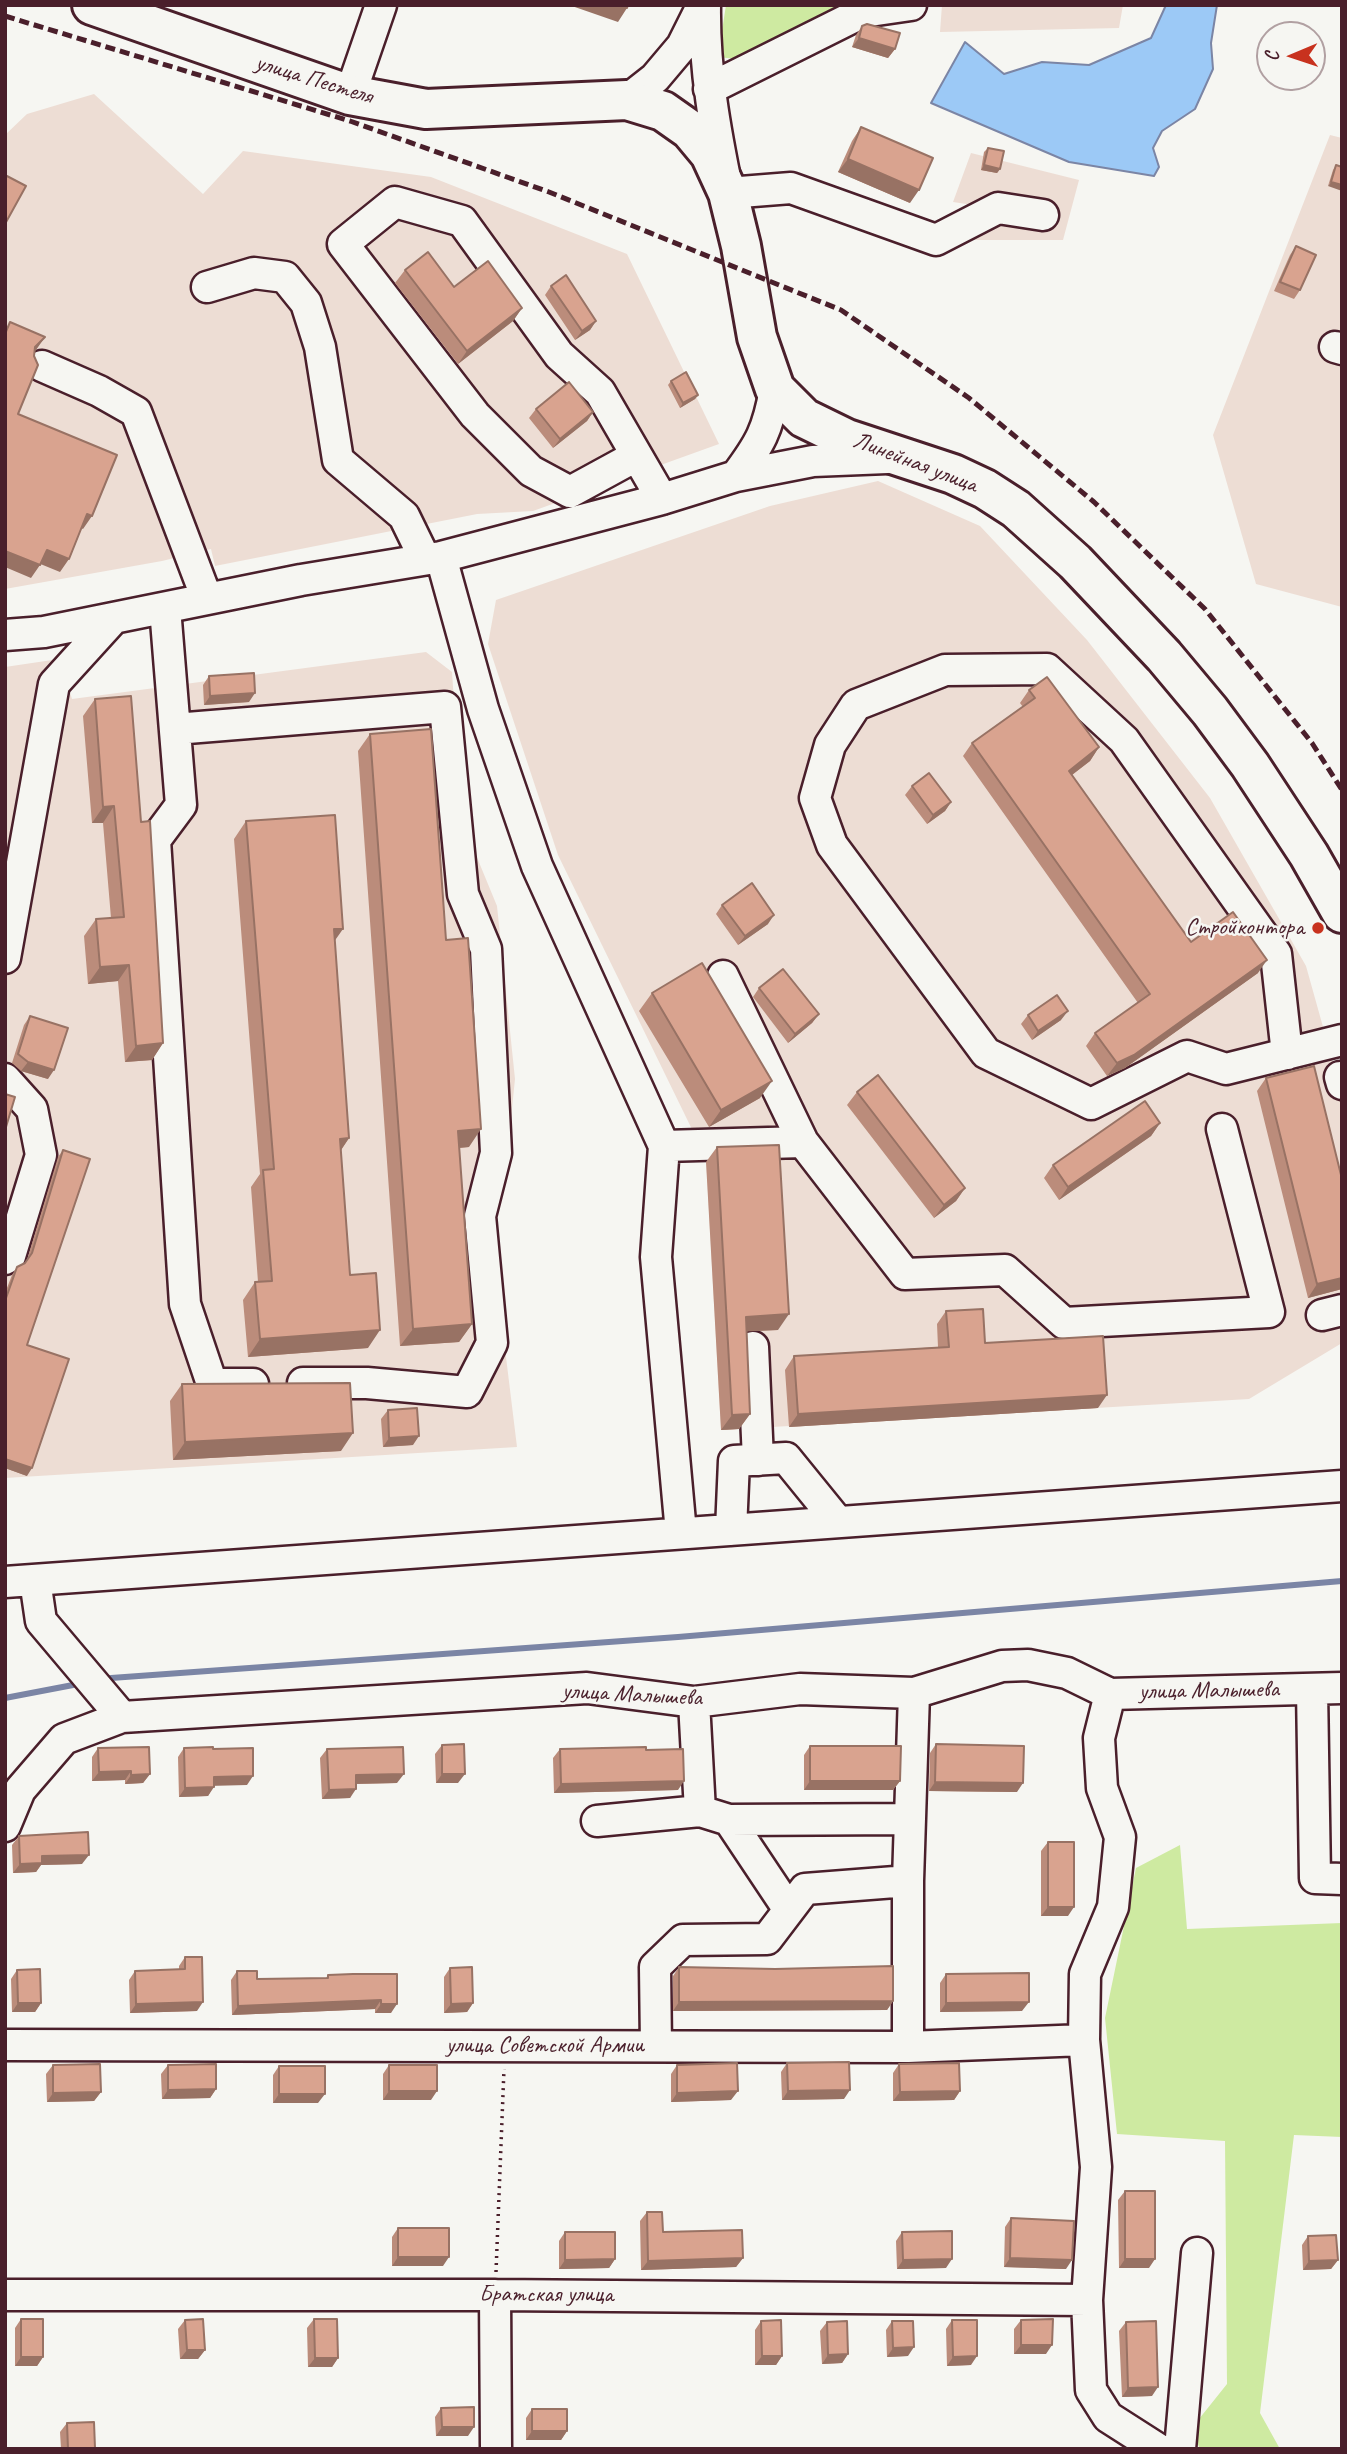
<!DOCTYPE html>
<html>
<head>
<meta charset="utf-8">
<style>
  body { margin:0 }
  #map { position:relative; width:1347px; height:2454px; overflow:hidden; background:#f6f6f2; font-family:Caveat,sans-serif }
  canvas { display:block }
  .frame { position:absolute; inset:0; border:7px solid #4a1f2b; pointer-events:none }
  .north { position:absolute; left:1256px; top:21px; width:70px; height:70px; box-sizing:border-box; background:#f6f6f2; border:2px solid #b1a0a2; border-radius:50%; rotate:268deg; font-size:19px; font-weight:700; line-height:28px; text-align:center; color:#4a1f2b }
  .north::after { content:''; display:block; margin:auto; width:24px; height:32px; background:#c8321e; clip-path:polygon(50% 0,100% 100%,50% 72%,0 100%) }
</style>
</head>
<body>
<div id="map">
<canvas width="1347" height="2454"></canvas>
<div class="frame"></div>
<div class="north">С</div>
</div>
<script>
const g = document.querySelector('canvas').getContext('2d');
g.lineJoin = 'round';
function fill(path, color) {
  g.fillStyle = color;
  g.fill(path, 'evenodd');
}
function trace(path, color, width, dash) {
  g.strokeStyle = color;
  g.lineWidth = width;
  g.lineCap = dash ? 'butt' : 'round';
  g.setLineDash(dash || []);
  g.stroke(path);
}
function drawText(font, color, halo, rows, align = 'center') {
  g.font = font + ' Caveat,sans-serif';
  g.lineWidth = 5;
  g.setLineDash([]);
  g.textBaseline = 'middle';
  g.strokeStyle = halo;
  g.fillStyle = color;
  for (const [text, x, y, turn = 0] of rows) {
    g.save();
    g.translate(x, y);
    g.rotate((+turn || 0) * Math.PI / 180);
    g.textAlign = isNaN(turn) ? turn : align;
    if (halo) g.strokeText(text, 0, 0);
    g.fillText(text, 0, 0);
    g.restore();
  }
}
const built = new Path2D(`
  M942 5H1123L1119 28 940 32Z
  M94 94 203 194 243 151 431 177 627 254 719 444 533 511 477 514 215 566 211 549 162 561 5 589V135L27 114Z
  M1330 135 1342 138V607L1256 584 1213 435Z
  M971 153 1079 180 1063 240H974L973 205 953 202Z
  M878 481 980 526 1087 640 1210 798 1306 966 1342 1095V1343L1249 1399 721 1430 706 1158 558 855 488 644 496 600 770 506Z
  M426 652 452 672 462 821 497 906 515 1079 507 1157 489 1218 517 1447 5 1478V667L59 659 72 699Z`);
const green = new Path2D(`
  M726 5H866L755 61 718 57Z
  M1180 1845 1187 1929 1342 1923V2137L1294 2135 1260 2413 1280 2449H1200L1191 2429 1227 2384 1225 2141 1117 2134 1105 2018 1136 1868Z`);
const water = new Path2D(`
  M1166 5H1217L1211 43 1213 69 1195 109 1162 131 1153 148 1159 167 1154 176 1069 162 931 103 965 42 1004 74 1042 62 1089 65 1151 38Z`);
const stream = new Path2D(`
  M111 1678 678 1637 1342 1581
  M5 1698 73 1685`);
const path = new Path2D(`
  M496 2272 504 2069`);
const minor = new Path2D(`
  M705 5C704 69 715 130 728 193L791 188 936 240 998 208 1043 215
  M709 89 863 12 911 5
  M350 95 381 5
  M627 100 655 78 682 46 702 6
  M207 287 254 273 285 277 306 303 320 347 338 460 404 516 425 559
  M1335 347 1342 349
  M42 366 99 391 136 412 207 599
  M636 456 570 492 531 471 475 415 343 244 395 202 462 221 559 355 600 392 662 499
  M736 476C760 444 768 430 775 389
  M441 557 483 709 537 866 664 1146 656 1257 681 1533
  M165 608 181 805 155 840 185 1304 212 1384H253
  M5 635 44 632 301 580 441 557 662 499 736 476 813 461 887 458
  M175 729 445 707 463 894 486 949 496 1153 480 1216 492 1343 467 1392 367 1383H303
  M5 958 54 684 114 618
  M723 976 803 1142
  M1287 1054 1276 954 1124 740 1047 669 945 670 856 705 830 745 815 798 832 845 986 1053 1091 1104 1187 1056 1226 1069 1342 1040
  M1340 1077 1342 1084
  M5 1079 32 1109 41 1155 10 1256 5 1259
  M664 1146 803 1142 905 1274 1005 1270 1064 1323 1269 1312 1222 1129
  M1322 1315 1342 1310
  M753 1347 758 1460
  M731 1530 734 1461 786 1458 838 1522
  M35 1580 41 1621 122 1717 587 1688 694 1702 800 1689 914 1693 1002 1666 1028 1665 1067 1673 1110 1694 1342 1688
  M5 1582 1342 1486
  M1312 1689 1315 1878 1342 1879
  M1110 1694 1099 1738 1102 1788 1120 1837 1113 1907 1085 1974 1084 2040 1096 2167 1087 2300 1091 2390 1108 2417 1158 2449
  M694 1702 700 1811 729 1820 789 1910
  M729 1820 910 1819
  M597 1821 700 1811
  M5 1826 20 1790 64 1739 122 1717
  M5 2045 908 2047 1084 2040
  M656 2046 655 1967 683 1940 767 1939 805 1889 908 1881
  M908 2047V1881L914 1693
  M5 2295H495L1087 2300
  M495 2295 496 2449
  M1180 2449 1197 2253`);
const major = new Path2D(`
  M92 5 350 95 426 109 627 100 663 111 690 130 710 154 728 193 741 246 757 337 775 389 804 418 847 439 953 474 985 489 1016 509 1075 562 1164 656 1210 711 1250 765 1309 855 1342 913`);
const rail = new Path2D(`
  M5 16 350 121 549 192 841 310 969 398 1094 502 1205 609 1312 743 1342 790`);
const wall = new Path2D(`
  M862 26 895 49 888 58 852 47 856 35Z
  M861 127 910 203 838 172 852 141Z
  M988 148 1000 169 997 173 981 170 984 152Z
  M1336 165 1342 167 1328 186 1333 170Z
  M1296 246 1300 290 1294 299 1274 291 1290 255Z
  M405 270 454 287 522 308 513 321 458 364 395 283Z
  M551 286 596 321 590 330 575 340 545 295Z
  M671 381 698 395 695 399 680 408 668 385Z
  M536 409 593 412 587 421 553 448 529 418Z
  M209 676 249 702 204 705 203 685Z
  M1029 690 1099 747 1090 761 1072 775 1191 942 1258 973 1125 1068 1107 1076 1086 1046 1095 1033 1138 1003 963 756 972 743 1023 707 1020 703Z
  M95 699 141 822 163 1043 152 1060 125 1062 118 981 88 984 84 936 96 919 111 918 103 823H92L83 716Z
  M370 734 446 940 469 1147 459 1148 472 1324 459 1342 400 1346 358 751Z
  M912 786 951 802 945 811 927 824 905 795Z
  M246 821 335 941 349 1138 341 1150 350 1275 368 1348 248 1357 243 1300 255 1282H258L251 1187 260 1174 234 839Z
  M722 905 768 924 738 945 716 914Z
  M759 988 819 1014 812 1023 788 1043 753 997Z
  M652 993 760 1098 709 1127 639 1011Z
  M1028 1015 1061 1020 1032 1040 1021 1024Z
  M30 1016 48 1079 21 1071 12 1063 24 1025Z
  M1266 1078 1342 1179V1289L1308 1298 1257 1091Z
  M857 1092 965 1188 956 1201 934 1218 847 1105Z
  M1160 1123 1151 1136 1059 1200 1044 1178 1053 1165Z
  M717 1147 778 1330 746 1331 750 1414 739 1429 721 1430 706 1162Z
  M63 1150 27 1345V1476L5 1468V1293L12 1275 17 1267 25 1263 27 1260 58 1157Z
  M946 1311 985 1343 1098 1408 789 1427 785 1370 794 1356 938 1347 937 1324Z
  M182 1384 341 1451 173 1460 170 1401Z
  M388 1410 413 1445 383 1447 381 1419Z
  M936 1744 1017 1792 929 1791 930 1753Z
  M442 1745 458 1783H436L435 1754Z
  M810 1746 900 1781 893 1790H804V1755Z
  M98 1748 150 1774 143 1783 125 1784V1780L92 1781V1757Z
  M184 1748 213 1749 247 1785H214L208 1796 179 1797 178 1757Z
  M327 1749 397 1783 356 1784 350 1798 322 1799 320 1758Z
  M560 1749 646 1750 678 1790 554 1793 553 1758Z
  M19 1836 82 1864 41 1865 36 1872 13 1873 12 1845Z
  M1048 1842 1068 1916H1041V1851Z
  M185 1957 197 2011 130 2013 129 1980 135 1971 179 1969V1966Z
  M679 1967 893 2001 887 2010 673 2011V1976Z
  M450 1968 473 2003 467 2012 444 2013V1977Z
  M17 1970 41 2003 35 2012H12L11 1979Z
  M237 1971 257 1979 326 1978 328 1975 397 1974 391 2013H375V2009L232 2015 231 1980Z
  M946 1974 1022 2011 940 2012V1983Z
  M787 2063 844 2099 782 2100 781 2072Z
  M899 2064 960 2091 954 2100 893 2101V2073Z
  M53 2065 101 2092 94 2101 47 2102 46 2074Z
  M168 2065 216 2089 210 2098 162 2099 161 2074Z
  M389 2065 431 2100H383V2074Z
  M677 2065 731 2100 671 2102V2074Z
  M279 2066 318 2103H273V2075Z
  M1125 2191 1149 2268H1119L1118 2200Z
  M647 2212 663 2232 743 2258 736 2267 641 2270 640 2221Z
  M1011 2218 1066 2269 1004 2267 1005 2227Z
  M398 2228 443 2266H392V2237Z
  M565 2232 615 2259 609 2268 559 2269V2241Z
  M902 2232 946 2268 897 2269 896 2241Z
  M1308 2236 1338 2260 1331 2269 1303 2270 1302 2245Z
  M21 2319 43 2357 37 2366H15V2328Z
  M314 2319 338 2358 332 2367H308L307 2328Z
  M185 2320 205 2350 198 2359H180L178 2329Z
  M952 2320 971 2365 947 2366 946 2329Z
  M1021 2320 1046 2354H1014V2329Z
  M761 2321 782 2356 776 2365H755V2330Z
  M892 2321 908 2356 887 2357 886 2330Z
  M827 2322 848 2354 842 2363 822 2364 820 2331Z
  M1126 2322 1152 2396 1122 2397 1119 2331Z
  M441 2408 468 2436H436L435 2417Z
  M532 2409 567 2431 561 2440H526V2418Z
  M67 2423 95 2448 61 2449 60 2432Z`);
const shadedWall = new Path2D(`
  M569 5H618L627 8 618 22Z
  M859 38 895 49 888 58 852 47Z
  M848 159 919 190 910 203 838 172Z
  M984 165 1000 169 997 173 981 170Z
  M1331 182 1342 185V191L1328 186Z
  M522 308 513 321 458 364 467 351Z
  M596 321 590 330 575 340 582 331Z
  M45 337 36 350 26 360 35 347Z
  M698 395 695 399 680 408 683 403Z
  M593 412 587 421 553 448 560 439Z
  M87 514 92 516 83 529 79 527Z
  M47 550 69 559 60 572 38 563Z
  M5 551 40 565 31 578 5 567Z
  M255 693 249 702 204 705 210 696Z
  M1099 747 1090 761 1060 784 1069 771Z
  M951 802 945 811 927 824 933 815Z
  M114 806 103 823H92L103 807Z
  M774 915 768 924 738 945 745 936Z
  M334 929H343L331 946Z
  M1267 960 1258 973 1125 1068 1107 1076 1117 1063Z
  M129 965 118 981 88 984 100 967Z
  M1068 1011 1061 1020 1032 1040 1038 1031Z
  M819 1014 812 1023 788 1043 795 1034Z
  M163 1043 152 1060 125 1062 136 1046Z
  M28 1062 54 1070 48 1079 21 1071Z
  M772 1081 760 1098 709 1127 721 1110Z
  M1160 1123 1151 1136 1059 1200 1068 1187Z
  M481 1129 469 1147 445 1149 458 1131Z
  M349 1138 337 1156 340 1139Z
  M965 1188 956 1201 934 1218 944 1205Z
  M1342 1278V1289L1308 1298 1317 1284Z
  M789 1314 778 1330 735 1332 746 1317Z
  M472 1324 459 1342 400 1346 413 1329Z
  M380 1330 368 1348 248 1357 260 1339Z
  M1107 1395 1098 1408 789 1427 798 1414Z
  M750 1414 739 1429 721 1430 732 1415Z
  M353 1433 341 1451 173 1460 185 1442Z
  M419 1436 413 1445 383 1447 389 1438Z
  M5 1459 32 1468 27 1476 5 1468Z
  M131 1771 125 1780 92 1781 99 1772Z
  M150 1774 143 1783 125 1784 131 1775Z
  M404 1774 397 1783 349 1784 356 1775Z
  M442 1774H465L458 1783H436Z
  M253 1776 247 1785 208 1786 214 1777Z
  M684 1781 678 1790 554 1793 561 1784Z
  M810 1781H900L893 1790H804Z
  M935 1782 1023 1783 1017 1792 929 1791Z
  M214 1787 208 1796 179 1797 185 1788Z
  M356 1789 350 1798 322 1799 329 1790Z
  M89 1855 82 1864 41 1865 36 1872 13 1873 20 1864 42 1856Z
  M1048 1907H1074L1068 1916H1041Z
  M381 2000 375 2009 232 2015 238 2006Z
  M893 2001 887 2010 673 2011 679 2002Z
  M203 2002 197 2011 130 2013 136 2004Z
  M1029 2002 1022 2011 940 2012 946 2003Z
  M18 2003H41L35 2012H12Z
  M473 2003 467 2012 444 2013 451 2004Z
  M381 2004H397L391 2013H375Z
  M216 2089 210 2098 162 2099 168 2090Z
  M850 2090 844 2099 782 2100 788 2091Z
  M389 2091H437L431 2100H383Z
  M738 2091 731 2100 671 2102 677 2093Z
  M960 2091 954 2100 893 2101 900 2092Z
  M101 2092 94 2101 47 2102 53 2093Z
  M279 2094H325L318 2103H273Z
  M398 2257H449L443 2266H392Z
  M743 2258 736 2267 641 2270 648 2261Z
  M1010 2258 1072 2260 1066 2269 1004 2267Z
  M615 2259 609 2268 559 2269 565 2260Z
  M952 2259 946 2268 897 2269 903 2260Z
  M1125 2259H1155L1149 2268H1119Z
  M1338 2260 1331 2269 1303 2270 1309 2261Z
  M1021 2345H1052L1046 2354H1014Z
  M914 2347 908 2356 887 2357 893 2348Z
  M187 2350H205L198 2359H180Z
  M848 2354 842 2363 822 2364 828 2355Z
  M762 2356H782L776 2365H755Z
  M977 2356 971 2365 947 2366 953 2357Z
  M21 2357H43L37 2366H15Z
  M315 2358H338L332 2367H308Z
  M1158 2387 1152 2396 1122 2397 1128 2388Z
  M442 2427H474L468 2436H436Z
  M532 2431H567L561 2440H526Z`);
const building = new Path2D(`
  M618 5H628L627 8Z
  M867 24 900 33 895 49 859 38 862 26Z
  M861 127 933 158 919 190 848 159Z
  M988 148 1004 151 1000 169 984 165Z
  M1336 165 1342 167V185L1331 182Z
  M5 175 26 186 5 224Z
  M1296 246 1316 255 1300 290 1280 282Z
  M428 252 454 287 488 261 522 308 467 351 405 270Z
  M566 275 596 321 582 331 551 286Z
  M10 322 45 337 35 347 34 356 38 365 18 414 117 455 92 516 87 514 69 559 47 550 40 565 5 551V334Z
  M686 372 698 395 683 403 671 381Z
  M569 382 593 412 560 439 536 409Z
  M254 673 255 693 210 696 209 676Z
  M1047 677 1099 747 1069 771 1191 942 1233 912 1267 960 1134 1055 1117 1063 1095 1033 1150 994 972 743 1035 698 1029 690Z
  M131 696 141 822 150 821 163 1043 136 1046 129 965 100 967 96 919 124 917 114 806 103 807 95 699Z
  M431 729 446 940 468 938 481 1129 458 1131 472 1324 413 1329 370 734Z
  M929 773 951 802 933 815 912 786Z
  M335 815 343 929H334L349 1138 340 1139 350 1275 376 1273 380 1330 260 1339 255 1282 272 1281 263 1170 274 1169 246 821Z
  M752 883 774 915 745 936 722 905Z
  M702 963 772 1081 721 1110 652 993Z
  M783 969 819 1014 795 1034 759 988Z
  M1057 995 1068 1011 1038 1031 1028 1015Z
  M30 1016 68 1028 54 1070 28 1062 18 1054Z
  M1314 1066 1342 1179V1278L1317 1284 1266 1078Z
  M878 1075 965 1188 944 1205 857 1092Z
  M5 1094 15 1097 6 1127H5Z
  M1145 1101 1160 1123 1068 1187 1053 1165Z
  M779 1145 789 1314 746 1317 750 1414 732 1415 717 1147Z
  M63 1150 90 1159 27 1345 69 1359 32 1468 5 1459V1301L17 1267 25 1263 32 1253Z
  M983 1309 985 1343 1103 1336 1107 1395 798 1414 794 1356 949 1347 946 1311Z
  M350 1383 353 1433 185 1442 182 1384Z
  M417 1408 419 1436 389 1438 388 1410Z
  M464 1744 465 1774H442V1745Z
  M936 1744 1024 1746 1023 1783 935 1782Z
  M810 1746H901L900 1781H810Z
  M149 1747 150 1774 131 1775V1771L99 1772 98 1748Z
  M213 1747V1749L253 1748V1776L214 1777V1787L185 1788 184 1748Z
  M403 1747 404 1774 356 1775V1789L329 1790 327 1749Z
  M646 1747V1750L683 1749 684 1781 561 1784 560 1749Z
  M88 1832 89 1855 42 1856V1863L20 1864 19 1836Z
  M1048 1842H1074V1907H1048Z
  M185 1957H202L203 2002 136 2004 135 1971 185 1969Z
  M893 1966V2001L679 2002V1967L775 1969Z
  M472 1967 473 2003 451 2004 450 1968Z
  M40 1969 41 2003H18L17 1970Z
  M237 1971H257V1979L328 1978V1975L353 1974H397V2004H381V2000L238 2006Z
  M1029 1973V2002L946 2003V1974Z
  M849 2062 850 2090 788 2091 787 2063Z
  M737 2063 738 2091 677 2093V2065Z
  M959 2063 960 2091 900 2092 899 2064Z
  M100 2064 101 2092 53 2093V2065Z
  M216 2064V2089L168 2090V2065Z
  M389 2065H437V2091H389Z
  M279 2066H325V2094H279Z
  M1125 2191H1155V2259H1125Z
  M647 2212H662L663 2232 742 2230 743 2258 648 2261Z
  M1011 2218 1074 2221 1072 2260 1010 2258Z
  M398 2228H449V2257H398Z
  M952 2231V2259L903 2260 902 2232Z
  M565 2232H615V2259L565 2260Z
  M1336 2235 1338 2260 1309 2261 1308 2236Z
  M21 2319H43V2357H21Z
  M203 2319 205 2350H187L185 2320Z
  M314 2319H337L338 2358H315Z
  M1053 2319 1052 2345H1021V2320Z
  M781 2320 782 2356H762L761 2321Z
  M952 2320H977V2356L953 2357Z
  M847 2321 848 2354 828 2355 827 2322Z
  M892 2321H913L914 2347 893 2348Z
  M1156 2321 1158 2387 1128 2388 1126 2322Z
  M474 2407V2427H442L441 2408Z
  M532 2409H567V2431H532Z
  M94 2422 95 2448 68 2449 67 2423Z`);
const markers = [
  [1318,928,7,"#c8321e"]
];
const streetNames = [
  ["улица Пестеля",314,80,17],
  ["Линейная улица",915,463,21],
  ["улица Малышева",1209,1691,-1],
  ["улица Малышева",632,1695,3],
  ["улица Советской Армии",545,2046],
  ["Братская улица",546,2295]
];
const poiNames = [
  ["Стройконтора",1304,928]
];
fill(built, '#edddd4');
fill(green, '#ceeaa1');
fill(water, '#9cc9f6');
trace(water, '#7b85a5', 2);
trace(stream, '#7b85a5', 6);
trace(minor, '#4a1f2b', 35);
trace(major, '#4a1f2b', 44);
trace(path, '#4a1f2b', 3.5, [2, 5]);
trace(minor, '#f6f6f2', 30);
trace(major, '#f6f6f2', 38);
trace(rail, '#4a1f2b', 5, [10, 5]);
fill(wall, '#bb8c7b');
fill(shadedWall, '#987264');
fill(building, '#d9a38f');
trace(building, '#987264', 2);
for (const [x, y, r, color] of markers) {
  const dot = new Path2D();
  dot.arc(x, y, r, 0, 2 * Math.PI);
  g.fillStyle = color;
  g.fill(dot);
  trace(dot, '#f6f6f2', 2.5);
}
drawText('24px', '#4a1f2b', '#f6f6f2', streetNames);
drawText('24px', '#4a1f2b', '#f6f6f2', poiNames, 'right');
</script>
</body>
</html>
